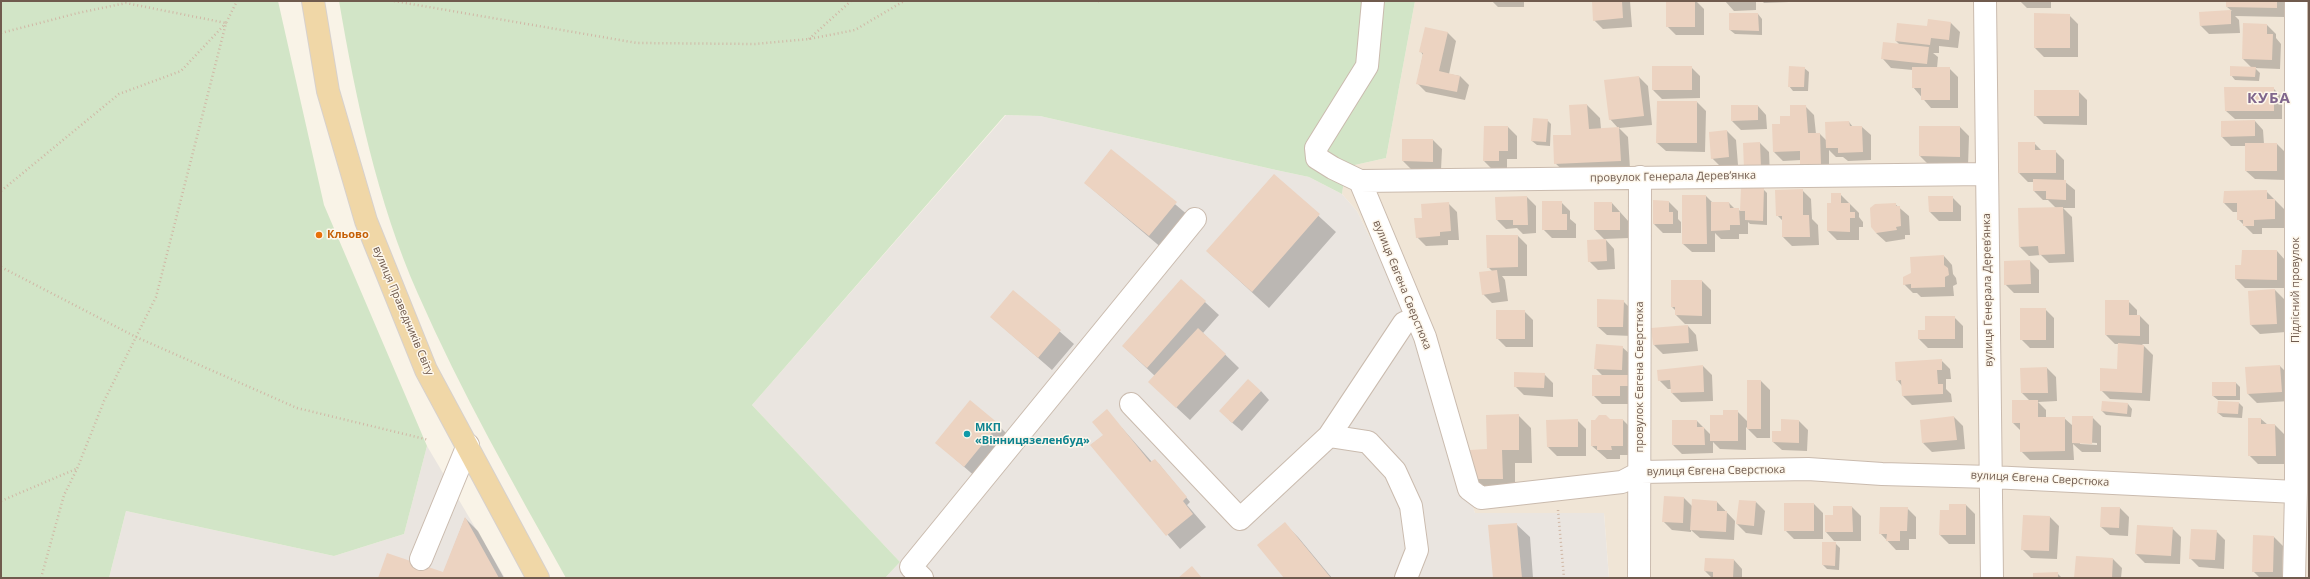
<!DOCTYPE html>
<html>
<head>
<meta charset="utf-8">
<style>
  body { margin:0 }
  #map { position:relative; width:2310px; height:579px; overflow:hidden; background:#f9f3e7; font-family:"Open Sans",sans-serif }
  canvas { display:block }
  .frame { position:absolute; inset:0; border:2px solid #705b4e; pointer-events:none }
</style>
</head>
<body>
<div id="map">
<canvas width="2310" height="579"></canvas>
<div class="frame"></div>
</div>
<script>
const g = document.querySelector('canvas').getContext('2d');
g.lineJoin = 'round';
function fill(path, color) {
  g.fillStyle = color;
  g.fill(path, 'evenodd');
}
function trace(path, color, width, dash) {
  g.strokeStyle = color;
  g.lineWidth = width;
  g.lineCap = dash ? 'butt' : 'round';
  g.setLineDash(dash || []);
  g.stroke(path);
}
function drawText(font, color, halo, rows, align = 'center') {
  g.font = font + ' "Open Sans",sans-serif';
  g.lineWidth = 3;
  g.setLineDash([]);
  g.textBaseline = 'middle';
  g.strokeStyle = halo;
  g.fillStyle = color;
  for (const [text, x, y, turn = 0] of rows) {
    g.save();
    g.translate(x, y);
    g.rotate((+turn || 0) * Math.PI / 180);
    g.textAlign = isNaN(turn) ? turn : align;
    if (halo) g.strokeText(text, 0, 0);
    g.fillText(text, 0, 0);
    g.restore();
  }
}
const residential = new Path2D(`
  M1415 1H2309V578H1609L1604 513H1475L1405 309 1357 211 1342 194 1346 167 1386 158Z`);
const industrial = new Path2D(`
  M1006 115 1040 116 1276 170 1309 177 1342 194 1357 211 1405 309 1475 513H1604L1609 578H885L900 562 752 405Z
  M427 446 505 578H109L126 511 334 556 404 534Z`);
const green = new Path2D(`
  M1 1H278L324 205 427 446 404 534 334 556 126 511 109 578H1Z
  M339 1H1415L1386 158 1346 167 1342 194 1309 177 1276 170 1040 116 1005 115 752 405 900 562 885 578H566C514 485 461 392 418 294 377 201 356 100 339 1Z`);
const shadow = new Path2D(`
  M1492 1H1524V7H1498Z
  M1593 1H1630L1632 27 1603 29 1594 20Z
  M1667 1H1696L1704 9V35H1676L1667 26Z
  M1725 1H1756V10L1734 11Z
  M1762 1H1789V2L1764 3Z
  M2020 1H2051V8H2027Z
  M2227 1H2285V17L2235 16 2239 20 2240 33 2209 34 2201 26 2200 13 2232 11 2227 7Z
  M1758 14 1762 19V35L1735 34 1730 30Z
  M2069 15 2078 24V57H2044L2035 48Z
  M1951 23 1960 32 1958 48 1939 46V53H1933L1938 57 1937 68H1949L1958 77V108H1931L1913 87V70L1891 68 1883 59 1900 45 1896 41 1928 27Z
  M2267 25 2276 34V38L2281 44 2280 69 2255 68 2260 73 2259 81 2235 80 2231 75 2252 68 2243 59Z
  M1447 32 1456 41 1449 74 1460 76 1469 85 1465 100 1426 92 1417 83 1423 55 1421 52Z
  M1691 67 1700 76V98L1662 99 1653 90Z
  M1804 68 1809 72 1808 91H1793L1789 86Z
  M1639 77 1648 86 1652 125 1619 128 1628 137 1630 169 1569 176 1555 163 1572 136 1570 106 1587 105 1600 118 1601 129 1618 128 1610 119Z
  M2273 88 2282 97V119H2235L2226 111Z
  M2078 91 2087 100V125L2044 124 2035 115Z
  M1697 102 1706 111 1705 152 1666 151 1657 143Z
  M1758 106 1766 115 1767 129 1741 130 1732 121Z
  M1805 106 1814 115 1816 134H1820L1827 141 1849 122 1853 127H1862L1871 135V160L1848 161 1843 157H1836L1829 150V174L1801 160 1783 161 1774 152 1781 125Z
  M1534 119 1547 120 1551 124 1550 146 1537 145 1532 141Z
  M2255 121 2263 130 2264 144H2277L2286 153V180L2255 179 2246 171V146H2231L2222 137V122Z
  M1508 127 1517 136V159H1507V170H1493L1484 161Z
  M1920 127H1960L1969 136 1968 166 1929 165 1920 156Z
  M1727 131 1736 140 1738 165 1721 167 1712 158Z
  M1433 140 1442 149 1441 170H1412L1403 161Z
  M1760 143 1769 152 1770 177 1754 178Z
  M2034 143 2042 151H2055L2064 160V181L2075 190V208H2063L2072 217 2074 262 2049 263 2041 255 2029 256 2020 247 2056 208 2048 200H2043L2034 191V182H2028L2019 173Z
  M1111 150 1189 216 1163 249 1085 183Z
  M1274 175 1336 232 1269 308 1207 251Z
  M1742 188 1763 189 1767 193V225L1750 224 1748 222V234H1739V239H1721L1715 233V252H1692L1683 244 1706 196 1713 203H1729L1735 209 1741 211Z
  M1802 190 1811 199 1812 219 1818 225 1819 245 1792 246 1783 237V221L1777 215Z
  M2266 191 2284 209V228H2262V234H2253L2238 219V212H2233L2224 203Z
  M1840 194 1859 213V217L1863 222V227H1859V240H1837L1828 231V204H1832Z
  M1527 197 1536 206V233L1523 234 1517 228 1506 229 1497 220Z
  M1952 197 1961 206V221H1939L1930 212Z
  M1561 202 1570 211V219L1576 224V238H1552L1543 229Z
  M1669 202 1678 211V219L1681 222V233H1663L1654 224Z
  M1448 203 1457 212 1459 240H1448V245L1426 246 1417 237 1423 218Z
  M1612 203 1629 222V238L1604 239 1595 230Z
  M1895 204 1909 216 1910 235H1905V239L1886 242 1876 233Z
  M1518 236 1527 245V276H1502L1505 280 1508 301 1492 303 1483 294 1492 271 1488 267Z
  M1606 240 1614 249 1615 269 1598 270 1589 261Z
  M2277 251 2285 260V288H2245L2236 279 2242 266Z
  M1944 256 1952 265 1953 274 1956 278 1957 284 1953 286 1954 296 1921 297 1917 293H1913L1904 284Z
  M2030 261 2039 270V293H2014L2005 284Z
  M1181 280 1219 315 1203 333 1239 368 1190 420 1163 395 1155 376 1123 346Z
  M1702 281 1711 290V324H1685L1676 315V311L1672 307Z
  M2275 290 2284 299 2286 332 2260 334 2251 325 2249 292Z
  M1013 291 1074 344 1052 370 991 317Z
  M1623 301 1632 310V336L1607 335 1598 327Z
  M2128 301 2137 310V316H2140L2149 325V344H2142L2153 355 2150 401 2110 399 2101 390 2118 370 2119 344H2115L2106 335Z
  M2045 309 2054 318V348H2030L2021 339Z
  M1524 311 1533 320V347H1506L1497 338Z
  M1954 317 1963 326V348H1928L1919 339 1926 331Z
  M1688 326 1696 335 1698 351 1663 354 1654 345Z
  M1622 347 1631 355 1641 395H1628V404H1602L1593 395 1603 376 1596 369Z
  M1941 360 1950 369 1951 379H1946V389L1951 394 1952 402 1912 405 1903 396 1902 386 1897 380Z
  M1703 366 1712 375 1713 401 1681 402 1672 393V389H1668L1659 380Z
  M2280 366 2289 375 2290 401 2257 403 2248 394 2246 368Z
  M2047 368 2056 377 2057 401 2038 402 2046 410V418H2064L2073 426 2092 417 2101 426V452H2082L2073 444 2074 460H2030L2021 451V431L2013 423V401H2030L2022 393 2021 369ZM2080 442 2097 443V445L2080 444Z
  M1544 374 1553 383V397L1524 395 1515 386Z
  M1761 381 1770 390V438H1757L1746 427V450L1720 449 1713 442V453L1682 454 1673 445 1697 421 1711 435 1725 416 1737 411 1748 422Z
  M2236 383 2240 387V400H2218L2213 396Z
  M1261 391 1269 400 1242 431 1229 420Z
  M2239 403 2243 407 2242 418 2223 417 2218 413Z
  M2128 404 2132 409 2131 417 2106 415 2102 411Z
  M1518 415 1531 428 1532 463H1515V492H1485L1472 479 1488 450Z
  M1954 417 1963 426 1965 449 1932 452 1923 443Z
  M2261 419 2268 425H2275L2284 434V464H2258L2249 455Z
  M1577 420 1586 429V456H1557L1548 447 1547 421Z
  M1610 420H1623L1632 429V455H1620V459H1607L1592 446Z
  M1799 421 1808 430 1807 451 1782 450 1773 442 1782 432Z
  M998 425 1011 438 978 479 937 443Z
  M1122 428 1152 462 1159 464 1190 502 1187 505 1206 527 1180 549 1091 445 1104 435Z
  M1665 497 1684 498 1692 506 1717 502 1735 521 1734 540 1700 538 1691 530V532L1672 530 1663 521Z
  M1756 502 1765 511 1762 535 1746 533 1737 524Z
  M1814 504 1823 513V539H1794L1785 530Z
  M1966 505 1975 514V544H1949L1940 535 1941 511H1950Z
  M1852 507 1861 516V541H1834L1826 532 1834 516Z
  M1907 508 1916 517V539H1909V550H1896L1880 533Z
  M2120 508 2129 517 2128 536 2110 535 2101 527Z
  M2050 517 2059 526 2057 559 2031 558 2022 549Z
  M465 518 478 531 504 578H379L443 574Z
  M1285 524 1298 537 1332 578H1285Z
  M1516 524 1530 537 1533 578H1494Z
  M2172 528 2181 537 2180 564 2145 563 2136 554Z
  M2216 531 2225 540 2224 569 2199 567 2190 558Z
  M2274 537 2283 546 2282 578H2260L2253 571Z
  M1835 543 1840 548 1839 570 1827 569 1823 565Z
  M2113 559 2122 568 2121 578H2075Z
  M1734 560 1742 569V578H1712L1705 571Z
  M2057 573 2062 578H2034Z`);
const building = new Path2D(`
  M1592 1H1622L1623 18 1593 21Z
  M1666 1H1695V27H1666Z
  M2226 1H2277V8L2226 7Z
  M2231 10V24L2200 26 2199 12Z
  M1729 13H1758L1759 31 1729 30Z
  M2034 13 2070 14V48H2034Z
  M1928 19 1951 22 1949 40 1931 38 1930 45 1895 41 1897 23 1927 26Z
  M2243 23 2267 24V34H2273L2272 60 2242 59Z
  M1425 27 1448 32 1439 71 1460 76 1457 92 1416 84 1423 53 1419 52Z
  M1883 42 1929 47 1927 64 1881 59Z
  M1652 66H1692V90H1652Z
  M1789 66 1805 67 1804 87H1788Z
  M2230 66 2256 67 2255 77 2230 76Z
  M1912 67H1950V100H1921V88H1912Z
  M1639 76 1644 116 1609 120 1604 80Z
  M2224 87H2274V111H2225Z
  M2034 90H2079V116H2034Z
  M1657 101H1697V143H1656Z
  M1587 104 1589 129 1619 127 1621 161 1554 164 1553 135H1571L1569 105Z
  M1731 105H1758V120L1731 121Z
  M1790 105H1806L1808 133H1820L1821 165 1800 166V151L1773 152 1772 124H1780V116H1790Z
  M1533 118 1548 119 1546 142 1531 141Z
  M2255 120V136L2221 137V121Z
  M1849 121 1850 126H1862L1863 152 1838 153V148H1826L1825 122Z
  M1484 126H1508V151H1499V161H1483Z
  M1919 126H1960V157L1919 156Z
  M1727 130 1729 157 1711 159 1709 132Z
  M1402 139H1433V162L1402 161Z
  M1760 142 1761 168 1744 169 1743 143Z
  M2018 142H2035V150H2056V173H2018Z
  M2245 143H2277V171H2245Z
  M1111 149 1177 202 1149 236 1084 183Z
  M1274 174 1320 214 1252 292 1206 251Z
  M2033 179 2066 180V200L2046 199V191H2033Z
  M1741 187 1764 188 1763 221 1745 220V211H1740Z
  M1803 189V215H1809L1810 237H1782V216H1776L1775 190Z
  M2267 190V199H2275V219L2254 220V226H2243V220H2237V203H2223L2224 191Z
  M1831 193H1841V203H1850V212H1855V218H1850V232L1827 231V203H1831Z
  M1682 195H1706L1707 244H1682Z
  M1527 196 1528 225H1513V220H1496L1495 197Z
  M1928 196H1953V212H1929Z
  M1653 200 1669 201V212H1673V224H1653Z
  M1542 201H1562V214H1567V230H1542Z
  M1449 202 1451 231 1440 232V236L1416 238 1414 218H1422L1421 204Z
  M1594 202H1612V212H1620V230H1594Z
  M1711 202H1729L1730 208H1739L1740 225H1730V230L1711 231Z
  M1896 203V206H1900L1901 226 1896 227 1897 230 1876 233 1871 227 1870 208 1875 204Z
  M2063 207 2065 254 2039 255 2038 246 2019 247 2018 208Z
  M1486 235H1518V267L1487 268Z
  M1606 239 1607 261 1588 262 1587 240Z
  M2242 250H2277V280L2235 279V265H2241Z
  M1944 255V265L1948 268 1949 275 1945 277V287L1911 288V284L1903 285V277L1911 273 1910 257Z
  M2030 260 2031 284 2004 285V261Z
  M1497 270 1500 292 1482 295 1479 272Z
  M1181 279 1206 301 1147 368 1122 346Z
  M1671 280H1702V316L1675 315V307H1671Z
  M2275 289 2277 324 2250 325 2248 291Z
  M1013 290 1061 330 1038 358 990 317Z
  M1597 299 1624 300 1623 327H1597Z
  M2105 300H2129V315H2140V336L2105 335Z
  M2020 308H2046V340H2020Z
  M1496 310H1525V339H1496Z
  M1925 316H1955V339H1918V330H1925Z
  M1688 325 1689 343 1653 345 1651 328Z
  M1198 328 1226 354 1176 408 1148 382Z
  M2118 343 2144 345 2142 393 2100 391V368L2117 369Z
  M1596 344 1623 346 1622 370 1594 369Z
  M1942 359V370H1937L1938 384H1943V394L1902 396 1901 380 1896 381 1895 362Z
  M1703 365 1704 392 1671 393 1670 380 1658 381 1657 370Z
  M2280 365 2282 392 2247 394 2245 367Z
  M2047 367 2048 393H2021L2020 368Z
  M1514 372 1545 373 1544 388 1514 387Z
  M1592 375H1632V386H1620V396H1592Z
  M1248 379 1261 391 1232 423 1219 411Z
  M1747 380H1761V429H1747Z
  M2212 382H2236V396H2212Z
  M970 400 999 424 964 467 935 443Z
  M2012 400H2038V417H2065V451L2020 452V423H2012Z
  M2102 401 2128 403 2127 414 2101 411Z
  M2218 401 2239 402 2238 414 2217 413Z
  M1107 409 1150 462 1155 459 1187 497 1183 501 1193 514 1166 536 1090 445 1103 435 1092 422Z
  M1723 410H1738V441H1710V415H1723Z
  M1519 414V450H1502L1503 479H1471L1470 450 1487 449 1486 415Z
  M1599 415H1606L1610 419H1623V446H1611L1612 450H1597V446H1591V420H1595Z
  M1954 416 1957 440 1922 443 1920 420Z
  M2072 416H2093L2092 444 2072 443Z
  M2248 418H2261V424H2275L2276 456H2248Z
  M1578 419V447H1547L1546 420Z
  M1781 419 1799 420V443L1772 442V431H1781Z
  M1672 420H1697V427H1704L1705 445H1672Z
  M1664 496 1684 497 1683 523 1662 522Z
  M1692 499 1717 501V511H1727L1726 532 1690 530Z
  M1739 500 1756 501 1754 526 1736 524Z
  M1784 503H1814V531H1784Z
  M1949 504H1966V535H1939L1940 510H1949Z
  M1833 506H1852L1853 532H1825V515H1833Z
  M1880 507H1908L1907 531H1900V541H1886L1887 534H1879Z
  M2101 507H2120L2119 528 2100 527Z
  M2023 515 2050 516 2049 551 2021 550Z
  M465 517 499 578H378L387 553 443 572Z
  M1285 522 1331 578H1284L1257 545Z
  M1517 523 1522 578H1493L1488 525Z
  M2137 525 2173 527 2171 556 2135 554Z
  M2191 529 2217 530 2215 560 2189 559Z
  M2253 535 2274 536 2273 572H2252Z
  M1822 542H1836L1835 566 1822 565Z
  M2076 556 2113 558 2112 578H2074Z
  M1705 558 1734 559 1733 578H1713V572L1704 571Z
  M1192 566 1202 578H1178Z
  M2058 572V578H2033V573Z`);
const path = new Path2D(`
  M394 1 637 43 755 44 809 39 855 30 904 1
  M1098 1H1099
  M1 33 78 13 126 3 226 23
  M809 39 851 1
  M1 191 119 94 181 71 226 23
  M1 267 136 337 297 408 429 440
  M1 501 76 469
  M1558 510 1564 578
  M41 578 64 495 77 469 104 401 156 297 226 23 237 1`);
const minor = new Path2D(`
  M1373 1 1367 66 1316 148 1317 158 1333 168 1360 181 1986 174
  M1985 1 1992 578
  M1360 181 1425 337 1469 489 1481 498 1622 482 1641 472 1808 469 1882 474 1991 477 2296 492
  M1131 404 1240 519 1329 436 1404 323 1417 318
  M1329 436 1368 442 1395 471 1411 506 1417 550 1406 578
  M421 559 468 445
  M922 578 911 567 1195 219
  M1639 578 1640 177
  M2294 578 2296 492V1`);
const major = new Path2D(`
  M313 1 328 91 366 221 426 370 538 578`);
const markers = [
  [319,235,4,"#e8710a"],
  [967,434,4,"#0f9aa8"]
];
const streetNames = [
  ["провулок Генерала Деревʼянка",1673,177,-1],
  ["вулиця Євгена Сверстюка",1402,285,68],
  ["вулиця Генерала Деревʼянка",1988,290,-91],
  ["Підлісний провулок",2296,290,-90],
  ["вулиця Праведників Світу",403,311,67],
  ["провулок Євгена Сверстюка",1640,377,-90],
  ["вулиця Євгена Сверстюка",1716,471,-1],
  ["вулиця Євгена Сверстюка",2040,479,3]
];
const foodNames = [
  ["Кльово",327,235]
];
const cultureNames = [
  ["МКП",975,428],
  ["«Вінницязеленбуд»",975,441]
];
const districtNames = [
  ["КУБА",2269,99]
];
fill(residential, '#f0e5d6');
fill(industrial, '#eae5e0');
fill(green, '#d2e5c7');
fill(shadow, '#0003');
fill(building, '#ecd3c1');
trace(minor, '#cabbae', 24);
trace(major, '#d7d1cd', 24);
trace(path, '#d0b7a5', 2.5, [1, 3]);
trace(minor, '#fff', 22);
trace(major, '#f0d7a7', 22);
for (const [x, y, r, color] of markers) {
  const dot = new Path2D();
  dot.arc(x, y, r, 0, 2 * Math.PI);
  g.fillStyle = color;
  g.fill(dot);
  trace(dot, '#fdf7ec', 1.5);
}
drawText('11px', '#705b4e', '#fdf7ec', streetNames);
drawText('bold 11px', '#c56008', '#fdf7ec', foodNames, 'left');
drawText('bold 11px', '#0d838f', '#fdf7ec', cultureNames, 'left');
g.letterSpacing = '1px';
drawText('bold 15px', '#80668c', '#fdf7ec', districtNames);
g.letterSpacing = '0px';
</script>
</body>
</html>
